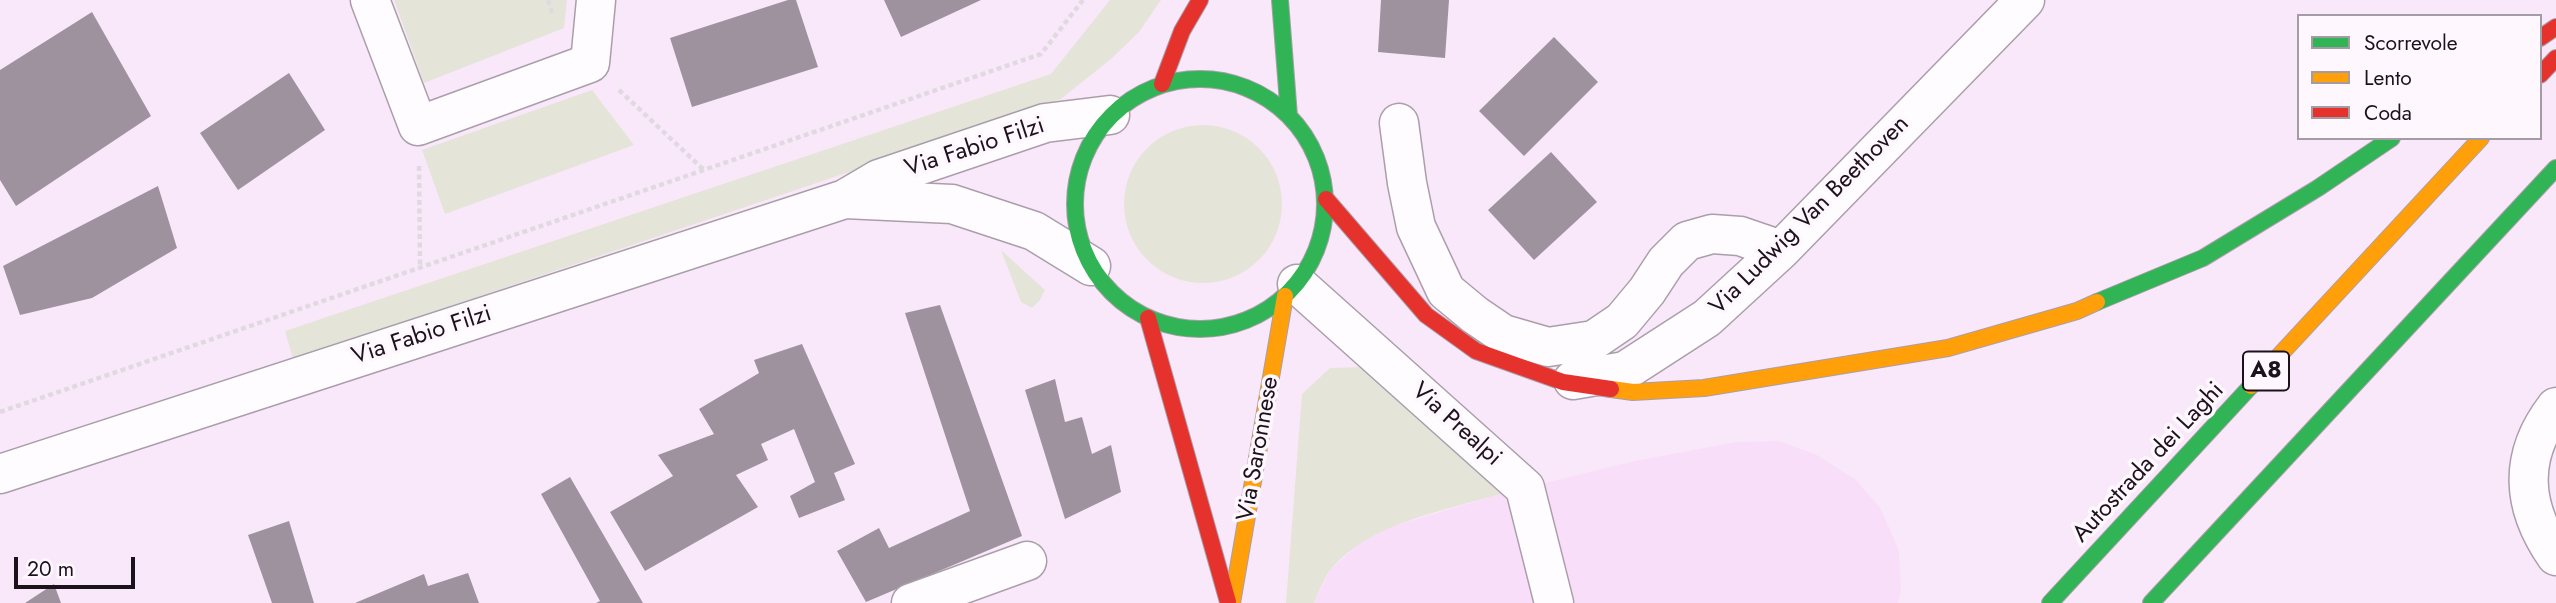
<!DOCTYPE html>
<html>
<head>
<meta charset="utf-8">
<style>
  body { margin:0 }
  #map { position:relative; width:2556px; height:603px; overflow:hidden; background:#f9e8f9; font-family:Jost,sans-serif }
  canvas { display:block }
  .legend { position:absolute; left:2297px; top:14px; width:245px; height:126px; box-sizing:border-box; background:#fef8fe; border:2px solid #a49ca4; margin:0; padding:9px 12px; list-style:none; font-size:21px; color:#1c121c }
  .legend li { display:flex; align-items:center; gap:14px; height:35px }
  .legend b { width:35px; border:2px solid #a49ca4 }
  .scale { position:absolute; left:14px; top:557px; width:121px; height:32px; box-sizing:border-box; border:4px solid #1c121c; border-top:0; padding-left:9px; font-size:21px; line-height:24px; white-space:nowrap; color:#1c121c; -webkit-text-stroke:5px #fef8fe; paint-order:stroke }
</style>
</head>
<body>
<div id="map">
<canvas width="2556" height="603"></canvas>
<ul class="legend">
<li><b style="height:9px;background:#30b455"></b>Scorrevole</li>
<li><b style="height:9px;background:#ff9f0a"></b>Lento</li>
<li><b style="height:9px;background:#e5322d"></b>Coda</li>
</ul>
<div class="scale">20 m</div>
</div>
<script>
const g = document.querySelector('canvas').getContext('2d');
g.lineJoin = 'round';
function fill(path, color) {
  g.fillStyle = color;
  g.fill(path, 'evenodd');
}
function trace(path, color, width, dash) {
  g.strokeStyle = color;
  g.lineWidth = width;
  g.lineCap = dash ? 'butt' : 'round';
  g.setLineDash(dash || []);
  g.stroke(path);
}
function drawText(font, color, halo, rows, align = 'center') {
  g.font = font + ' Jost,sans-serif';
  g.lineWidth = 7;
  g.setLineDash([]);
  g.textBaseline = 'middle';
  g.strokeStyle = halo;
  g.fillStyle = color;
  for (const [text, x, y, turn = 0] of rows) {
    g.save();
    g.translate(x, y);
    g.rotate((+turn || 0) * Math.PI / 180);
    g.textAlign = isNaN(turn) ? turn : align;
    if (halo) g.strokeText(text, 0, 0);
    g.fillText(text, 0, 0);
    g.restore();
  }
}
const built = new Path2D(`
  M1779 441 1817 455 1856 480 1881 509 1899 551 1901 589 1898 603H1314L1330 570 1358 545 1390 527 1504 493 1635 461 1736 442Z`);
const green = new Path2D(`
  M394 0H567L564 28 424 83Z
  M1110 0H1161L1139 32 1111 59 1061 99 995 123 293 359 285 331 1051 74Z
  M592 90 634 145 445 214 422 150Z
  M1124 204a79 79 0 1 1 158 0a79 79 0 1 1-158 0Z
  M1001 250 1045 290 1040 300 1032 308 1021 302Z
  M1363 367 1504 493C1447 510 1371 522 1331 569 1324 578 1319 592 1314 603H1286L1302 394 1330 368Z`);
const building = new Path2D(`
  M788 0H796L818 67 692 107 670 38Z
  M884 0H981L901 37Z
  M1381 0H1449L1445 58 1378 52Z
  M92 12 151 116 16 206 0 180V70Z
  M1554 37 1598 82 1524 156 1479 111Z
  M289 73 325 130 238 190 200 133Z
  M1551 152 1597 202 1534 260 1488 210Z
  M158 186 177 248 92 298 20 315 3 266Z
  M940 305 1022 536 866 602 837 551 879 528 889 548 970 511 905 313Z
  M802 344 855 464 834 473 845 500 799 518 790 496 815 482 794 429 761 444 768 460 736 475 758 507 645 571 610 512 673 476 658 455 714 434 699 409 759 373 754 360Z
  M1055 379 1065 422 1082 417 1092 454 1111 445 1121 492 1065 519 1025 390Z
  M570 477 643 603H596L600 601 541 494Z
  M289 521 314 603H272L248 535Z
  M468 573 479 603H355L424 574 428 586Z
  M54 584 61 603H25Z`);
const path = new Path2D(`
  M548 0 553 16
  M619 90 704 170
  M419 166 420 267
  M0 412 1041 54 1083 0`);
const street = new Path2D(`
  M370 0 418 126 590 63 596 0
  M1399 123 1407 183 1416 227 1446 291 1475 315 1503 334 1548 347 1594 340 1622 321 1647 291 1666 262 1687 241 1712 234 1740 236 1781 250
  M845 199 952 204 1034 231 1091 266
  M1297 284 1525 488 1554 603
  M1573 380 1625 371 1707 318 1781 250 2025 0
  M2556 407C2518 456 2521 506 2556 556
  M0 474 845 199 879 179 1045 123 1110 115
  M911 603 1027 561`);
const fast = new Path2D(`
  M1280 0 1289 116
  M1075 204a125 125 0 1 1 250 0a125 125 0 1 1-250 0Z
  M2097 302 2203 258 2318 188 2392 138
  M2050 603 2251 386
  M2151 603 2556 168`);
const slow = new Path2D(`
  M2251 386 2481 138
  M1611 389 1633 392 1704 388 1948 348 2077 311 2097 302
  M1232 603 1285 296`);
const jam = new Path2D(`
  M2540 38 2556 27
  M2540 75 2556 58
  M1162 84 1182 31 1200 0
  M1326 199 1426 315 1476 351 1563 382 1611 389
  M1148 318 1228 602`);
const shields = [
  [2266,371,46]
];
const shieldNames = [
  ["A8",2266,371]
];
const streetNames = [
  ["Via Fabio Filzi",975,148,-18],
  ["Via Ludwig Van Beethoven",1810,216,-45],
  ["Via Fabio Filzi",422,336,-18],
  ["Via Prealpi",1456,425,42],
  ["Via Saronnese",1259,449,-80],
  ["Autostrada dei Laghi",2149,463,-47]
];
fill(built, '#f9def9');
fill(green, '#e5e4d9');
fill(building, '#9f929f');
trace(street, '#ab9eab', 41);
trace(fast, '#ab9eab', 18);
trace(slow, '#ab9eab', 18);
trace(jam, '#ab9eab', 18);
trace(path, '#e0dae0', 4.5, [5, 3.5]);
trace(street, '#fefcfe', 38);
trace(fast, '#30b455', 16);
trace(slow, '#ff9f0a', 16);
trace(jam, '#e5322d', 16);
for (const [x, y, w] of shields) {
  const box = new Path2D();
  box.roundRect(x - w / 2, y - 19.5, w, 39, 5);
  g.fillStyle = '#fef8fe';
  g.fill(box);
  trace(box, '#1c121c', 2);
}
drawText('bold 23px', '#1c121c', null, shieldNames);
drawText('24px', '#1c121c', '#fef8fe', streetNames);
</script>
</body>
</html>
